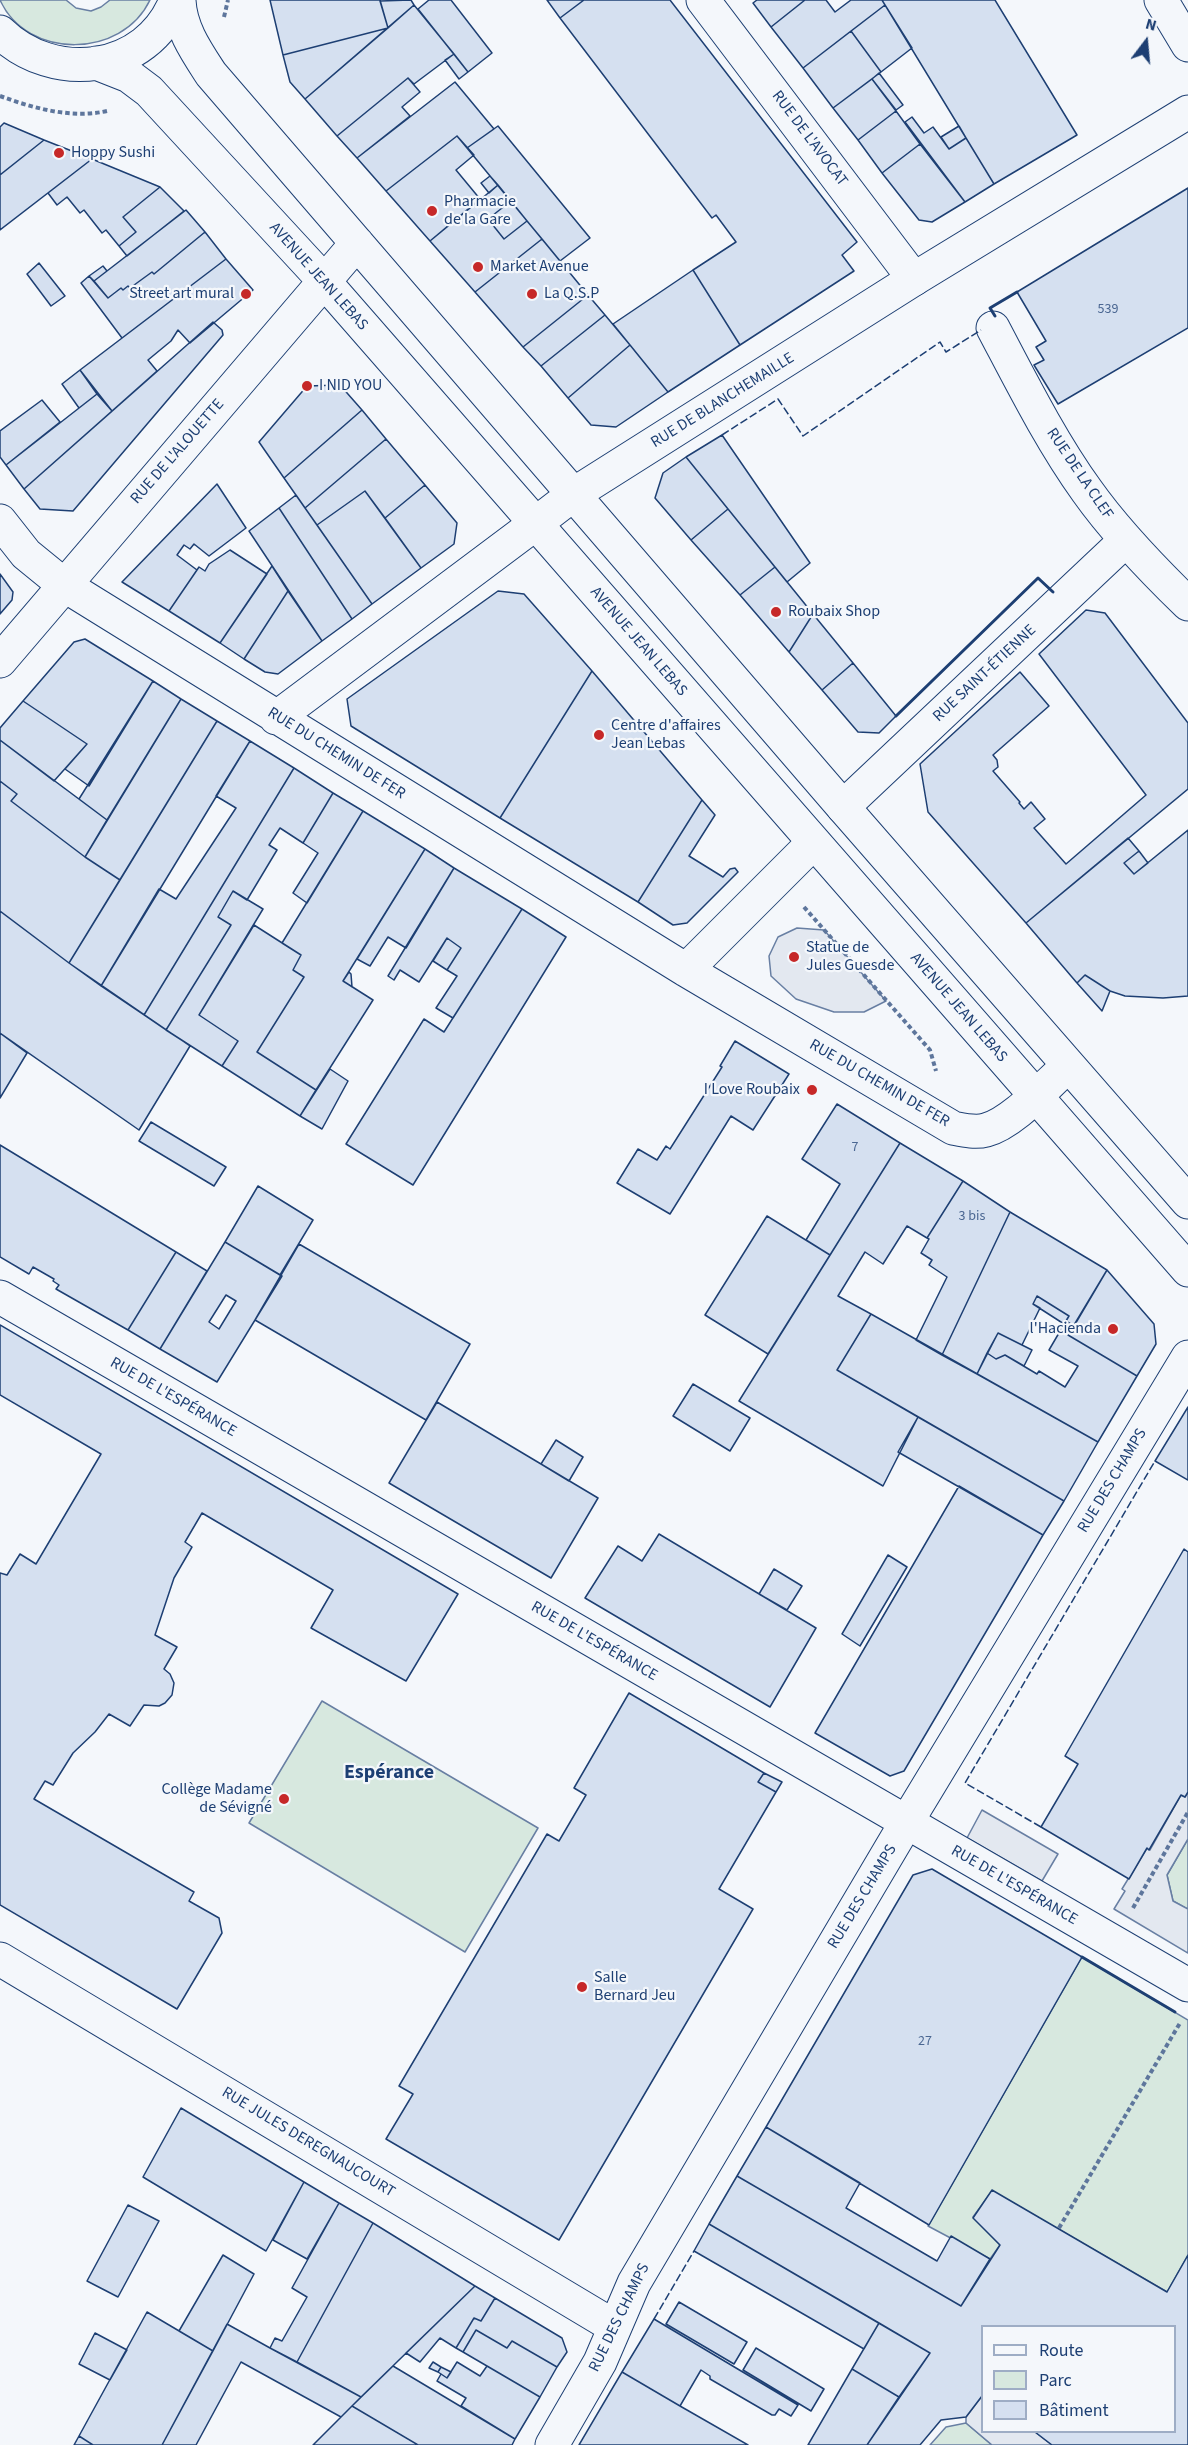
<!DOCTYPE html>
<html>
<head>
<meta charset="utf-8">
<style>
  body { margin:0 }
  #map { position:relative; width:1188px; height:2445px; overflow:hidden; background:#f4f7fb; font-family:"Source Sans 3",sans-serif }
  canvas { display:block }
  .legend { position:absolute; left:981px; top:2325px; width:195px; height:108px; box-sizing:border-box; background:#f4f7fb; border:2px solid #9eadc5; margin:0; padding:8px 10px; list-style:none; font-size:18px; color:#1d3f73 }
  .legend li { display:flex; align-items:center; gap:12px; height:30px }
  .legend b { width:30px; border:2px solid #9eadc5 }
  .north { position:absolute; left:1116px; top:12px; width:60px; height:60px; -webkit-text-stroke:4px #f4f7fb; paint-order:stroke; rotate:16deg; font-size:16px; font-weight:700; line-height:24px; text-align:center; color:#1d3f73 }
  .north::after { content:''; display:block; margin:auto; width:21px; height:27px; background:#1d3f73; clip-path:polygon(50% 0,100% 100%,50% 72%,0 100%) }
</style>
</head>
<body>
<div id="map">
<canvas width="1188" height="2445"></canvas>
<ul class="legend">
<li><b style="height:8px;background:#f4f7fb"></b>Route</li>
<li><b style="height:16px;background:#d7e8df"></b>Parc</li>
<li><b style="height:16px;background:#d5e0f0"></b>Bâtiment</li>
</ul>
<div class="north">N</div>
</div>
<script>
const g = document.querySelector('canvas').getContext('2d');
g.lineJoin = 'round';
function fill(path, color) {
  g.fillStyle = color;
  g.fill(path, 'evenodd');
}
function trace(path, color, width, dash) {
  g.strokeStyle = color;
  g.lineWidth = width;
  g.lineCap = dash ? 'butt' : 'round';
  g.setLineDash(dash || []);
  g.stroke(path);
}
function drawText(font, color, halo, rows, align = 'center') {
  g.font = font + ' "Source Sans 3",sans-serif';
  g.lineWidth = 4.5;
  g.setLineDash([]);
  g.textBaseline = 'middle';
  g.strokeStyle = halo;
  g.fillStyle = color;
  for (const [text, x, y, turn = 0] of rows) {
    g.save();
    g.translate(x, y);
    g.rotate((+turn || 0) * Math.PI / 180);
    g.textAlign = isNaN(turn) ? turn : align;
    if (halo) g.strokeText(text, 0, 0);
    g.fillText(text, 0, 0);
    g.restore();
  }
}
const green = new Path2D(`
  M0 0H66L76 8 91 11 101 7 110 0H150C122 59 27 60 0 0Z
  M322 1701 538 1828 465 1952 249 1823Z
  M1188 1839V1909L1173 1901 1167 1875Z
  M1082 1957 1188 2020V2255L1167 2292 992 2191 973 2217 1000 2245 990 2259 928 2226Z
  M966 2423 992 2445H930L946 2427Z`);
const parking = new Path2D(`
  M797 928 824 930 886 1001 864 1012H834L796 999 771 976 769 956 778 937Z
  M1188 1792V1839L1167 1875 1173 1901 1188 1909V1953L1114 1909 1125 1891 1122 1889 1147 1848 1150 1850 1181 1795 1185 1797Z
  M982 1810 1058 1854 1042 1881 967 1838Z
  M982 2396V2432H1035L1052 2445H992L966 2423V2417Z`);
const building = new Path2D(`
  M270 0H380L388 28 283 55Z
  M411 0 414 5 388 28 380 1Z
  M429 0H451L492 53 468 72 418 9Z
  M547 0H584L560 18Z
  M584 0H670L857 242 842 255 854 271 740 345 693 270 736 242 716 215 712 218 560 18Z
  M757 0H805L771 27 753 3Z
  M805 0H826L835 12 851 0H882L885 5 803 68 771 27Z
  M882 0H995L1077 135 994 184Z
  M414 5 454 54 414 84 408 78 337 136 305 99Z
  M885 5 912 48 881 72 851 31Z
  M388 28 305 99 290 82 283 55Z
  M851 31 881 72 833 108 803 68Z
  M454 54 468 72 459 79 445 60Z
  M879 73 903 105 896 110 872 79Z
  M408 78 420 92 402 107 410 116 357 158 337 136Z
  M872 79 896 111 858 140 833 108Z
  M455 82 494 129 467 148 457 136 386 191 357 158Z
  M896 111 920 144 882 173 858 140Z
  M912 117 924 133 933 127 949 149 966 138 994 184 965 202 905 122Z
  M4 123 44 140 0 175V127Z
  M498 126 590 238 560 261 467 148Z
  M959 126 966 138 949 149 941 137Z
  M457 136 474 155 456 170 480 199 430 241 386 191Z
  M44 140 92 159 0 230V175Z
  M920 144 965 202 932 222 919 220 882 173Z
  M92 159 160 187 123 217 136 232 119 246 106 230 102 233 84 210 80 213 67 197 57 205 48 193Z
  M490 176 498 185 489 193 481 183Z
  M498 185 511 201 488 219 504 239 527 221 542 239 475 292 430 241Z
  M160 187 184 211 127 256 119 246 136 232 123 217Z
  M1188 188V328L1058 404 1034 365 1044 360 1036 347 1046 341 1017 292Z
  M511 201 527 221 504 239 488 219Z
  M186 210 205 232 154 274 152 272 130 288 128 286 123 290 121 288 108 298 94 281Z
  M205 232 226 259 122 338 81 283 89 276 108 298 121 288 123 290 128 286 130 288 152 272 154 274Z
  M542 239 588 295 523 347 475 292Z
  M226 259 253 290 190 343 178 330 171 341 148 360 157 371 112 411 80 370Z
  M39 263 65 296 51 306 27 274Z
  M103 266 107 271 94 281 89 276Z
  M693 270 740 345 668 392 613 324Z
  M588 295 605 315 541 366 523 347Z
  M605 315 630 345 568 398 541 366Z
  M213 322 222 330 223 335 73 511 40 509 24 489Z
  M630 345 668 392 616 427 591 425 568 398Z
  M80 370 97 394 79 408 62 384Z
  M340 385 362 410 284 478 259 442 307 386Z
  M97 394 112 411 24 489 6 465Z
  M42 400 60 422 6 465 0 457V431Z
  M362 410 386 439 305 508 284 478Z
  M722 435 810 563 787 582 686 457Z
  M386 439 425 485 385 518 365 491 317 525 305 508Z
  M686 457 728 509 691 540 655 498 663 473Z
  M217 484 246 528 209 556 194 544 190 549 184 545 177 555 197 570 169 611 122 582Z
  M425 485 457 523 454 544 421 568 385 518Z
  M365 491 421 568 372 604 317 525Z
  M296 495 372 604 352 619 279 508Z
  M279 508 352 619 322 641 249 531Z
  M728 509 775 567 740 595 691 540Z
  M230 550 267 574 220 643 169 611 199 567 205 571 209 564Z
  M272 566 288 591 244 659 220 643Z
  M775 567 813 614 789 652 740 595Z
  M0 574 13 592 12 600 0 614Z
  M288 591 322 641 278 674 265 672 244 659Z
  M498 591 524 594 592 671 500 818 351 726 347 699Z
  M1086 610 1105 613 1188 723V789L1026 923 928 812 920 764 1020 672 1049 706 993 755 997 760 998 767 993 771 1020 802 1019 803 1024 809 1031 802 1045 819 1034 828 1066 864 1146 795 1039 654Z
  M813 614 853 663 822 690 789 652Z
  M85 639 153 681 89 786 65 769 87 744 23 701 74 642Z
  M853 663 896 716 879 733 858 732 822 690Z
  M592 671 702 800 638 902 500 818Z
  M153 681 181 699 107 820 79 799Z
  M181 699 217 721 120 880 85 857Z
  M23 701 87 744 54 781 0 740V728Z
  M217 721 250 741 101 986 69 963Z
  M0 740 107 820 85 857 11 801 17 794 0 781Z
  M250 741 294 768 144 1015 101 986 159 889 176 899 236 808 216 796Z
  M294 768 333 793 303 843 280 828 269 845 277 850 247 900 233 891 218 917 231 925 166 1030 144 1015Z
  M0 781 17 794 11 801 85 857 120 880 69 963 0 911Z
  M333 793 363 811 307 903 293 893 318 853 303 843Z
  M702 800 715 815 689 856 723 877 730 869 735 868 738 872 687 923 673 925 638 902Z
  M363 811 425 849 343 981 373 1000 316 1090 257 1052 304 977 293 970 301 955 282 943Z
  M1188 830V996L1163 998 1125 996 1110 991 1085 975 1077 983 1026 923 1128 838 1139 851 1124 863 1134 874Z
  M425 849 454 868 406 948 388 937 370 966 357 959Z
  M1139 851 1148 863 1134 874 1124 863Z
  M454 868 522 909 453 1018 436 1008 457 976 447 970 461 948 447 938 419 982 400 970 394 980 388 976Z
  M233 891 263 909 199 1015 238 1041 222 1066 166 1030 231 925 218 917Z
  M522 909 566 937 413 1185 346 1144 424 1019 444 1032Z
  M0 911 69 963 190 1046 139 1130 0 1033Z
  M254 925 301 955 293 970 304 977 257 1052 316 1090 300 1116 222 1066 238 1041 199 1015Z
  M447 938 461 948 447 970 433 961Z
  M349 972 351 974 352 987 343 981Z
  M1085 975 1110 991 1102 1011 1077 983Z
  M0 1033 27 1053 0 1098Z
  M735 1041 789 1074 753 1130 731 1116 670 1214 617 1183 638 1149 657 1160 666 1146 670 1149 722 1067 720 1066Z
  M330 1069 348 1081 322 1129 300 1116Z
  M837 1104 900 1143 830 1255 806 1240 840 1184 802 1159Z
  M151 1122 226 1167 214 1186 139 1141Z
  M900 1143 963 1181 927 1238 907 1226 883 1264 865 1252 838 1296 871 1314 837 1370 918 1417 883 1486 739 1401Z
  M0 1145 176 1252 128 1330 56 1289 59 1285 53 1281 54 1279 33 1267 29 1274 0 1257Z
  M963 1181 1010 1212 942 1355 916 1340 947 1277 929 1265 932 1260 921 1253 929 1239 927 1238Z
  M258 1186 313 1220 280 1275 225 1242Z
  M1010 1212 1107 1270 1074 1326 1066 1321 1069 1316 1037 1296 1033 1304 1040 1308 1022 1345 998 1333 977 1374 942 1355Z
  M767 1216 830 1255 768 1354 705 1315Z
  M225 1242 282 1276 217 1382 160 1349ZM226 1295 236 1301 219 1329 209 1322Z
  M299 1244 470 1344 426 1420 255 1320Z
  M176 1252 207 1271 160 1349 128 1330Z
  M1107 1270 1154 1324 1156 1344 1137 1376 1068 1335Z
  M1037 1296 1069 1316 1064 1324 1033 1304Z
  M871 1314 1098 1442 1064 1501 837 1370Z
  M1066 1321 1074 1326 1068 1335 1137 1376 1098 1442 977 1374 987 1353 996 1359 1005 1355 1037 1374 1039 1371 1065 1387 1078 1366 1049 1350Z
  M0 1325 458 1594 406 1681 311 1628 333 1590 202 1513 185 1542 192 1547 174 1578 155 1635 177 1647 164 1669 170 1674 174 1683 172 1695 165 1703 159 1706 144 1705 130 1726 109 1714 95 1732 73 1753 53 1785 45 1781 34 1799 194 1892 189 1901 219 1918 222 1933 177 2009 0 1905V1573L7 1575 20 1554 36 1564 101 1454 0 1395Z
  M998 1333 1032 1350 1024 1366 1005 1355 996 1359 987 1353Z
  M693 1384 750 1418 730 1451 673 1416Z
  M437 1402 598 1498 551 1578 389 1483Z
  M1188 1407V1480L1155 1461Z
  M918 1417 1064 1501 1043 1535 898 1452Z
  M556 1440 583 1457 569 1481 541 1464Z
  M959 1486 1043 1535 904 1771 890 1776 815 1733Z
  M659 1534 816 1628 770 1707 585 1598 618 1546 642 1561Z
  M1184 1549 1188 1552V1792L1185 1797 1181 1795 1149 1850 1147 1848 1129 1879 1041 1827 1078 1764 1065 1756Z
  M888 1555 907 1567 860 1646 842 1634Z
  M774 1569 802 1586 787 1610 759 1594Z
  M629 1693 764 1773 758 1782 776 1792 719 1889 753 1909 559 2240 386 2139 413 2094 399 2086 547 1834 559 1841 586 1795 574 1788Z
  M764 1773 782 1782 776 1792 758 1782Z
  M932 1869 1082 1957 929 2225 766 2127 913 1875Z
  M181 2108 304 2182 266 2251 143 2177Z
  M766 2127 860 2183 846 2208 937 2261 951 2236 990 2259 961 2306 737 2176Z
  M737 2176 961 2306 1000 2245 973 2218 992 2190 1167 2292 1188 2255V2445H1052L1035 2432H1174V2326H982V2396L966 2417 941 2420 920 2445H867L930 2353 709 2224Z
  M304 2182 339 2203 307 2259 273 2240Z
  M339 2203 373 2223 297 2362 270 2348 275 2338 282 2341 307 2297 292 2288Z
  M128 2205 159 2221 118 2297 87 2281Z
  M373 2223 475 2286 361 2397 297 2362Z
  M709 2224 879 2323 864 2349 694 2251Z
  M223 2255 254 2274 213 2351 179 2331Z
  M475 2286 495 2298 481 2321 474 2318 456 2348 440 2338 420 2362 406 2353Z
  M495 2298 562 2338 567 2352 557 2367 512 2341 507 2348 476 2330 463 2352 456 2348 474 2318 481 2321Z
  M679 2302 747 2342 734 2364 666 2324Z
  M147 2312 213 2351 162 2445H93L79 2436Z
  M654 2319 798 2405 791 2416 779 2409 775 2415H772L710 2379V2376L701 2370 680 2406 622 2372Z
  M879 2323 930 2353 899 2397 852 2369Z
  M227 2324 270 2348 361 2397 341 2417 241 2362 196 2445H162Z
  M476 2330 507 2348 512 2341 557 2367 540 2397 463 2352Z
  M95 2333 127 2350 110 2380 79 2364Z
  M756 2348 824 2389 811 2411 743 2370Z
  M433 2362 441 2367 438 2372 429 2368Z
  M457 2362 480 2376 487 2366 540 2397 515 2439 461 2406 466 2398 437 2381 441 2374 447 2378Z
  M393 2366 515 2439 512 2445H418L352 2406Z
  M441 2367 451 2372 447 2378 438 2372Z
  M852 2369 899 2397 867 2445H808Z
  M622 2372 680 2406 748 2445H579Z
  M352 2406 418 2445H313Z
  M79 2436 93 2445H74Z`);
const path = new Path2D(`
  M224 17 228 0
  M0 96C33 108 71 119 107 111
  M804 907 930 1050 936 1071
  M1133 1908 1188 1812
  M1059 2228 1180 2023`);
const street = new Path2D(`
  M703 0 914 279
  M1161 0 1188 45
  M993 328C1022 383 1051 441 1087 491 1116 532 1152 569 1188 604
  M0 521 26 554 64 585 686 970 953 1128C963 1130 975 1133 986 1130 1013 1123 1047 1084 1068 1066
  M276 718 535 524
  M843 807 1126 540
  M686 970 813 843
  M0 1297 1188 1985
  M0 1959 615 2327
  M552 2445 600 2362 634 2283 906 1823 1188 1357`);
const secondary = new Path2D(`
  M179 0C180 28 196 51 211 74L843 807 1188 1202
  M0 32C53 84 147 74 176 0
  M96 63 129 76 149 91 316 272 1188 1270
  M535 524 574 494 914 279 1188 112
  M0 661 357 243`);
const fence = new Path2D(`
  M722 435 778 399 803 436 940 342 946 352 981 330
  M1041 1827 965 1783 1155 1461
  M654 2319 694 2251`);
const wall = new Path2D(`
  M995 316 990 308 1017 292
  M896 716 1038 578 1053 592
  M1082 1957 1175 2012`);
const markers = [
  [59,153,6,"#c62828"],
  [432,211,6,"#c62828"],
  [478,267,6,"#c62828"],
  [246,294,6,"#c62828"],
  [532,294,6,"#c62828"],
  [307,386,6,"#c62828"],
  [776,612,6,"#c62828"],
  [599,735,6,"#c62828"],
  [794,957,6,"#c62828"],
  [812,1090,6,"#c62828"],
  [1113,1329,6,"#c62828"],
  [284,1799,6,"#c62828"],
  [582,1987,6,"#c62828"]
];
const numberNames = [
  ["539",1108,310],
  ["7",855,1148],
  ["3 bis",972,1217],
  ["27",925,2042]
];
const streetNames = [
  ["RUE DE L'AVOCAT",809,139,53],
  ["AVENUE JEAN LEBAS",318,277,48],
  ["RUE DE BLANCHEMAILLE",723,401,-32],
  ["RUE DE L'ALOUETTE",178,452,-49],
  ["RUE DE LA CLEF",1079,474,56],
  ["AVENUE JEAN LEBAS",638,642,49],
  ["RUE SAINT-ÉTIENNE",985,674,-43],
  ["RUE DU CHEMIN DE FER",336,754,32],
  ["AVENUE JEAN LEBAS",958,1008,49],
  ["RUE DU CHEMIN DE FER",879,1084,30],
  ["RUE DE L'ESPÉRANCE",173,1398,30],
  ["RUE DES CHAMPS",1113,1481,-59],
  ["RUE DE L'ESPÉRANCE",594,1642,30],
  ["RUE DE L'ESPÉRANCE",1014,1886,30],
  ["RUE DES CHAMPS",863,1897,-59],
  ["RUE JULES DEREGNAUCOURT",308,2143,31],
  ["RUE DES CHAMPS",620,2318,-64]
];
const poiNames = [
  ["Hoppy Sushi",71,153],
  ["Pharmacie",444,202],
  ["de la Gare",444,220],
  ["Market Avenue",490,267],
  ["Street art mural",234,294,"right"],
  ["La Q.S.P",544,294],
  ["I NID YOU",319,386],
  ["Roubaix Shop",788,612],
  ["Centre d'affaires",611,726],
  ["Jean Lebas",611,744],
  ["Statue de",806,948],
  ["Jules Guesde",806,966],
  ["I Love Roubaix",800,1090,"right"],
  ["l'Hacienda",1101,1329,"right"],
  ["Collège Madame",272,1790,"right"],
  ["de Sévigné",272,1808,"right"],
  ["Salle",594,1978],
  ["Bernard Jeu",594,1996]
];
const quarterNames = [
  ["Espérance",389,1774]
];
fill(green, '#d7e8df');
trace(green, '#687fa3', 1.5);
fill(parking, '#e3e8f0');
trace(parking, '#687fa3', 1.5);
fill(building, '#d5e0f0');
trace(building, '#1d3f73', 1.5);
trace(street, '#1d3f73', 35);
trace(secondary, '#1d3f73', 35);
trace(path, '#5e769c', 4, [4.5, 3]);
trace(street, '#f4f7fb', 33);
trace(secondary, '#f4f7fb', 33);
trace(fence, '#1d3f73', 1.5, [8, 3]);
trace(wall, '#1d3f73', 3);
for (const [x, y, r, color] of markers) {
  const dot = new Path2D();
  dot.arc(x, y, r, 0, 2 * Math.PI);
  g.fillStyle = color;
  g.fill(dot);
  trace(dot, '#f4f7fb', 2);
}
drawText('14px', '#4b6792', null, numberNames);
drawText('16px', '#1d3f73', '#f4f7fb', streetNames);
drawText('16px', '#1d3f73', '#f4f7fb', poiNames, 'left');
drawText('bold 20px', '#1d3f73', '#f4f7fb', quarterNames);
</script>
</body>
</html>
